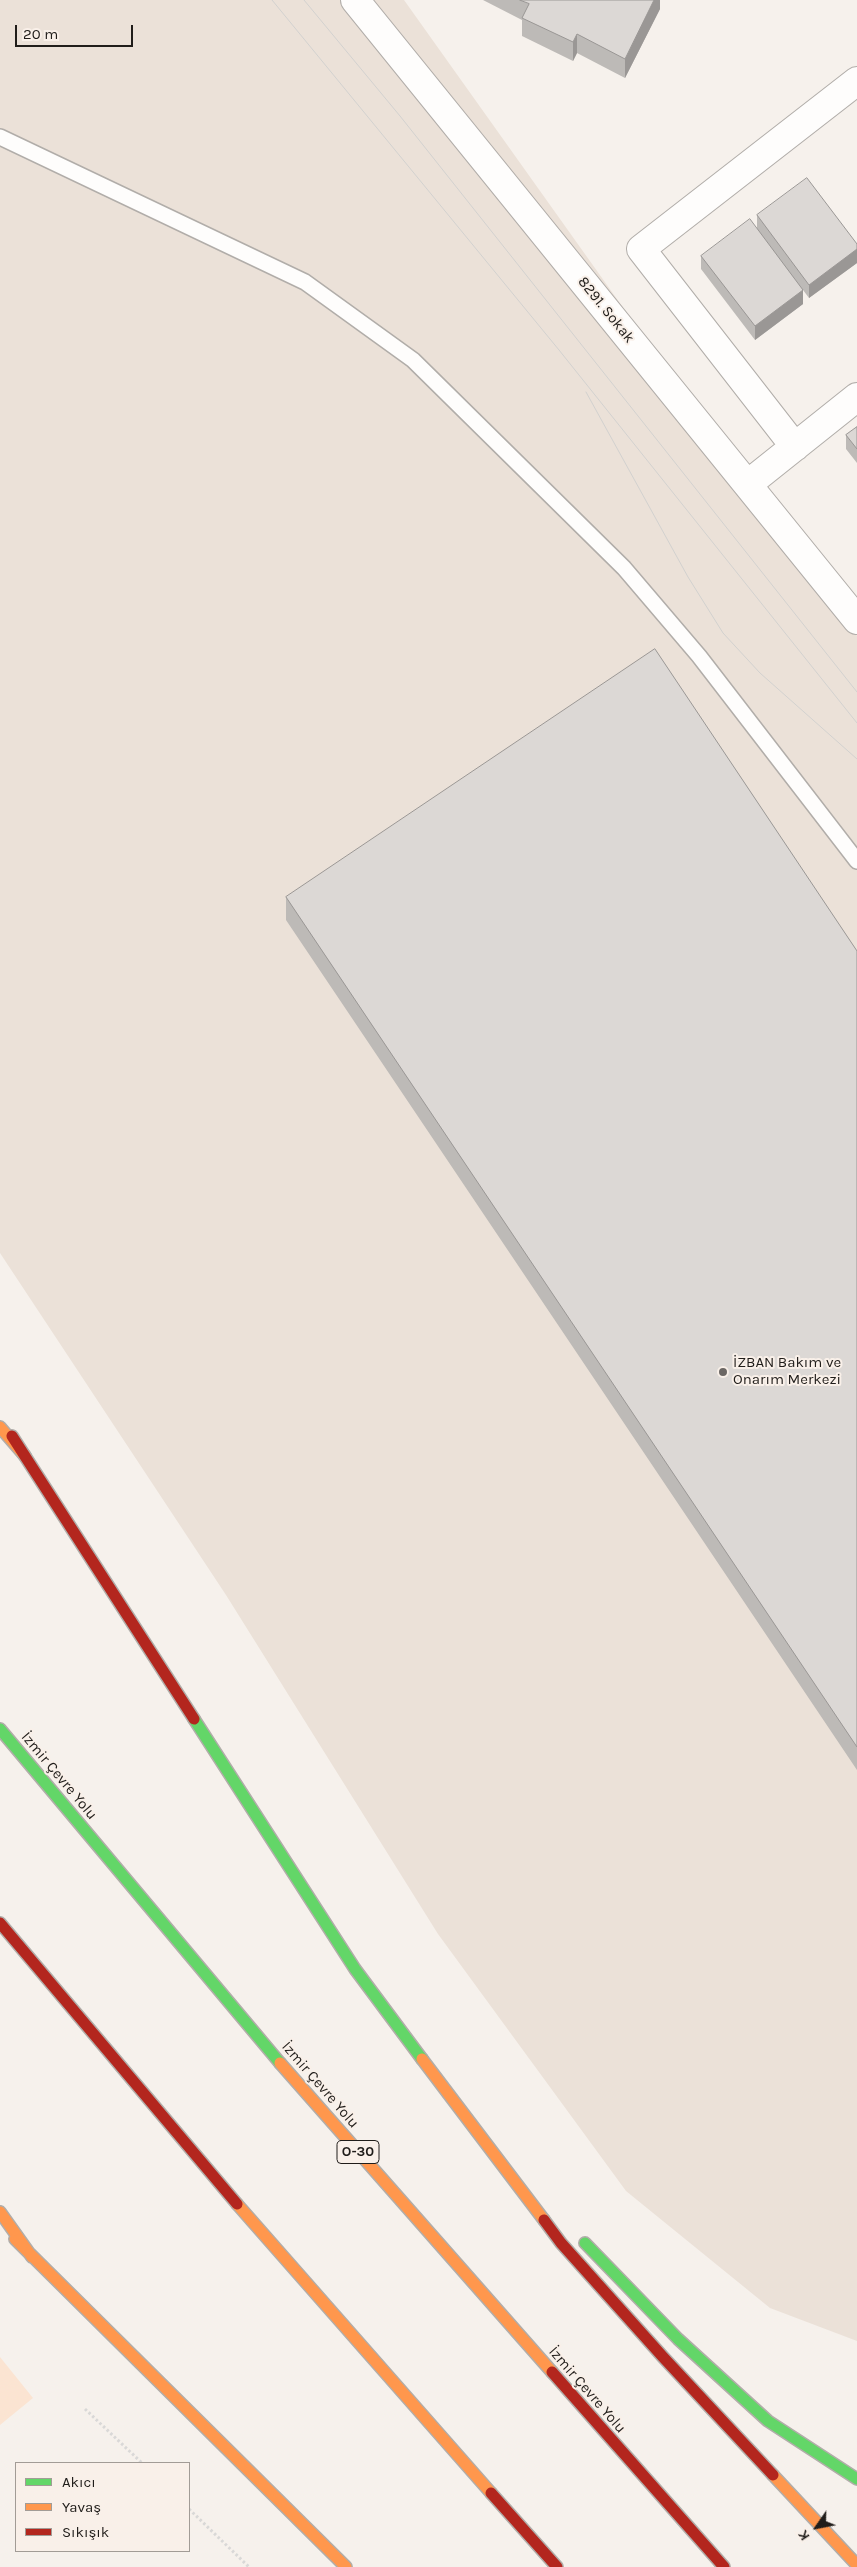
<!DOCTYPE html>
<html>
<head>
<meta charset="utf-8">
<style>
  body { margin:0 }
  #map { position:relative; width:857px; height:2567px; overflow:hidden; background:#f6f1ec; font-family:Karla,sans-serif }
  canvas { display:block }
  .legend { position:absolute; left:15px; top:2462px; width:175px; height:90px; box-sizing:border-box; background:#f9f0e9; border:1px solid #a29c96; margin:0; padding:6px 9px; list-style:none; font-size:15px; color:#201d1a }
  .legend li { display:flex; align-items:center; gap:10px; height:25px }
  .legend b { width:25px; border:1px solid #a29c96 }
  .north { position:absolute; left:792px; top:2502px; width:50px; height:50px; -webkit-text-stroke:4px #f9f0e9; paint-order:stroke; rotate:237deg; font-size:14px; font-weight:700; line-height:20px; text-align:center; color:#201d1a }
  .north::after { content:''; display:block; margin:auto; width:18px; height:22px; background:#201d1a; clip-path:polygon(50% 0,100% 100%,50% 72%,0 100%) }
  .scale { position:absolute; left:15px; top:25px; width:118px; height:22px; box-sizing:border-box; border:2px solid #201d1a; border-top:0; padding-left:6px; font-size:15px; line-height:18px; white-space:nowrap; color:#201d1a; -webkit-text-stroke:4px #f9f0e9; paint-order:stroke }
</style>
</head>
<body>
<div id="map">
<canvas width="857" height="2567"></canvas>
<ul class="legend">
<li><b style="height:6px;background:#63d668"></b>Akıcı</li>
<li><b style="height:6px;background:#ff974d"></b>Yavaş</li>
<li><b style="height:6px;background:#b3261e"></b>Sıkışık</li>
</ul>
<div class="north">K</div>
<div class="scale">20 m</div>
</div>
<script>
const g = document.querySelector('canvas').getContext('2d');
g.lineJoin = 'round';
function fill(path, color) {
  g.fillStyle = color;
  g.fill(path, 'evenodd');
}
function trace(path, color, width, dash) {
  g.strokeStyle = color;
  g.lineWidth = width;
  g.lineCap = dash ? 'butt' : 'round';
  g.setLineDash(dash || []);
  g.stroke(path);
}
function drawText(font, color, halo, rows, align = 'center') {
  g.font = font + ' Karla,sans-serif';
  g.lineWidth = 4;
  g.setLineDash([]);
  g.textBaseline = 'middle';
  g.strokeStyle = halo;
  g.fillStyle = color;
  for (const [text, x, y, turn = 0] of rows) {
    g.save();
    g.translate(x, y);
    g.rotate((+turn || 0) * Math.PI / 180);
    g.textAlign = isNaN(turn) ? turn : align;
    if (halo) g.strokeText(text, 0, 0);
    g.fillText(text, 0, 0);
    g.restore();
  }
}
const built = new Path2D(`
  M0 0H404L857 636V2341L770 2308 626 2191 438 1934 226 1595 0 1253Z`);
const green = new Path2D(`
  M0 2357 33 2398 0 2425Z`);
const path = new Path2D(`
  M85 2409 142 2463
  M189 2509 249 2567`);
const lane = new Path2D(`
  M0 137 305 282 413 360 624 568 699 656 857 861`);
const street = new Path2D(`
  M355 0 857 620
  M795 447 641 249 857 81
  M748 484 857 397`);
const fast = new Path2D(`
  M194 1719 355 1969 422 2059
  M0 1729 280 2063
  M585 2243 678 2339 768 2421 857 2479`);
const slow = new Path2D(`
  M0 1427 25 1456
  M422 2059 544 2220
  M280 2063 552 2372
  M237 2204 491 2493
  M0 2212 32 2257
  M15 2239 346 2567
  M773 2475 857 2565`);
const jam = new Path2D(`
  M12 1436 194 1719
  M0 1923 237 2204
  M544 2220 561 2243 663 2357 773 2475
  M552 2372 724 2567
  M491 2493 557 2567`);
const tram = new Path2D(`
  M272 0 559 350 857 723
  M304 0 400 116 857 692
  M586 392 688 577 723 633 760 673 857 759`);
const wall = new Path2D(`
  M483 0H660V9L625 78 577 53 573 61 522 36V20Z
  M757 215 857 244V263L809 298 803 290V304L755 340 701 269V256L757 228Z
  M857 427V463L846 449V435Z
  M286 897 857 951V1770L286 920Z`);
const shadedWall = new Path2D(`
  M654 0H660V9L625 78V59Z
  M577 34V53L573 61V42Z
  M857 249V263L809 298V285Z
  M803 290V304L755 340V326Z`);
const building = new Path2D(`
  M520 0H654L625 59 577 34 573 42 522 18 529 4Z
  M807 178 857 244V249L809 285 757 215Z
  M750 219 803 290 755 326 701 256Z
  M857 427V449L846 435Z
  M655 649 857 951V1747L286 897Z`);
const markers = [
  [723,1372,5,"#6b6764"]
];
const shields = [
  [358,2152,42]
];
const shieldNames = [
  ["O-30",358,2152]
];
const streetNames = [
  ["8291. Sokak",606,310,51],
  ["İzmir Çevre Yolu",59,1776,50],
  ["İzmir Çevre Yolu",320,2085,49],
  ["İzmir Çevre Yolu",587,2390,49]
];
const poiNames = [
  ["İZBAN Bakım ve",733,1363],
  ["Onarım Merkezi",733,1380]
];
fill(built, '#ebe1d8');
fill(green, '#fbe4d2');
trace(lane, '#b1ada9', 18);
trace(street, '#b1ada9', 30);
trace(fast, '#b1ada9', 14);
trace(slow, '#b1ada9', 14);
trace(jam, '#b1ada9', 14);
trace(path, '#d9d8d7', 3, [2.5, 2.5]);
trace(lane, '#fefdfc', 15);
trace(street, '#fefdfc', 28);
trace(fast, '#63d668', 11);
trace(slow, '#ff974d', 11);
trace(jam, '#b3261e', 11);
trace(tram, '#d2d1cf', 1);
fill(wall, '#bdbab7');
fill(shadedWall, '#9a9795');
fill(building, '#dcd8d5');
trace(building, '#9a9795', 1);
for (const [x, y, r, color] of markers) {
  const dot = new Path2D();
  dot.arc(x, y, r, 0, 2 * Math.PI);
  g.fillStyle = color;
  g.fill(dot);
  trace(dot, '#f9f0e9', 2);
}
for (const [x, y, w] of shields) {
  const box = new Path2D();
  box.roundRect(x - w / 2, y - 11.5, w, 23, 4);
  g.fillStyle = '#f9f0e9';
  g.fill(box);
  trace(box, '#201d1a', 1);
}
drawText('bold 14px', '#201d1a', null, shieldNames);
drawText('15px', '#201d1a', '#f9f0e9', streetNames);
drawText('15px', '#201d1a', '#f9f0e9', poiNames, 'left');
</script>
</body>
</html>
